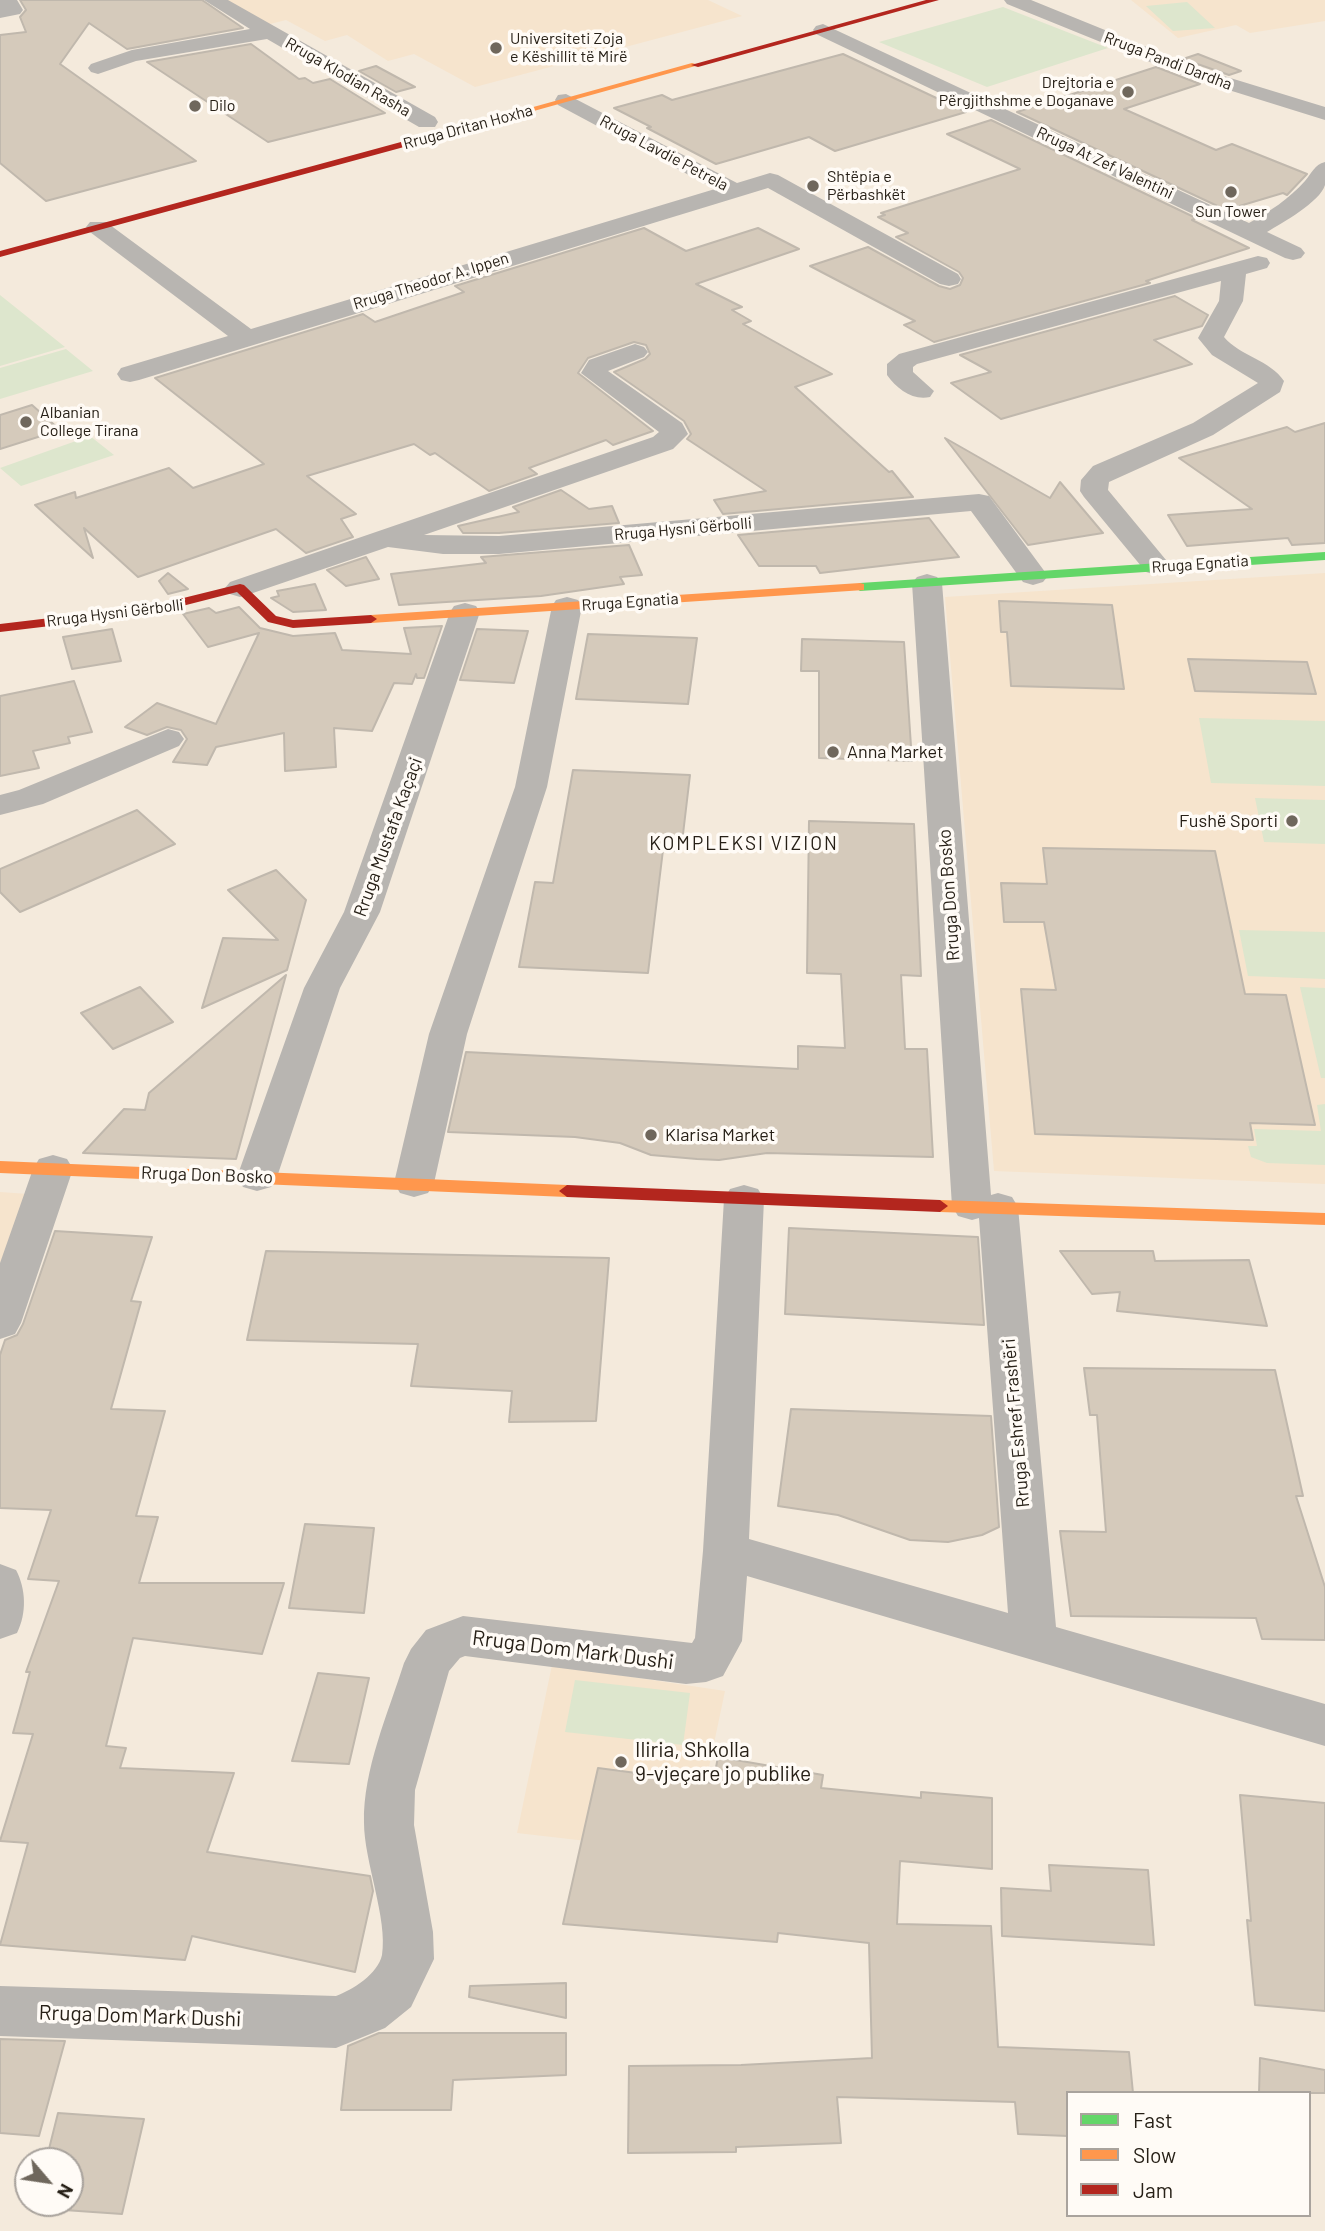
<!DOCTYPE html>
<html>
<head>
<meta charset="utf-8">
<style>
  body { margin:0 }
  #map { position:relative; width:1325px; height:2231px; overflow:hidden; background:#f4eadc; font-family:Barlow,sans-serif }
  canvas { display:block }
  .legend { position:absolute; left:1066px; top:2091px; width:245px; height:126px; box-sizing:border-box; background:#fffbf6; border:2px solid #a9a39d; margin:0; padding:9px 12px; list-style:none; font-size:21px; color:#272017 }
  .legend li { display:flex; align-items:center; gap:14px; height:35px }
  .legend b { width:35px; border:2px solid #a9a39d }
  .north { position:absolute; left:14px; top:2147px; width:70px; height:70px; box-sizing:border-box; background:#fffbf6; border:2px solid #a9a39d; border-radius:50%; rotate:119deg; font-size:19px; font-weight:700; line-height:28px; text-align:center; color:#272017 }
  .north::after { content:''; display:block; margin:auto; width:24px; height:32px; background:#6f675c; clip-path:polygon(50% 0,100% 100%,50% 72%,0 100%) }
</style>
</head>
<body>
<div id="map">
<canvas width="1325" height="2231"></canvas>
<ul class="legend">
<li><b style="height:9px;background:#63d668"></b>Fast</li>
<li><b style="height:9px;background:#ff974d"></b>Slow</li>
<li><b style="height:9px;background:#b3261e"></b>Jam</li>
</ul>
<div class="north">N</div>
</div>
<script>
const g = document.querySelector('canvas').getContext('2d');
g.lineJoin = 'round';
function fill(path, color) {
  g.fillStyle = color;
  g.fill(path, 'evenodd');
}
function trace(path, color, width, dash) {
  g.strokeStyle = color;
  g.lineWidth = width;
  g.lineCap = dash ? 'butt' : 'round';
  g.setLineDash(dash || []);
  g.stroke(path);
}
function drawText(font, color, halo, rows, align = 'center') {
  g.font = font + ' Barlow,sans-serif';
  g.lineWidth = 7;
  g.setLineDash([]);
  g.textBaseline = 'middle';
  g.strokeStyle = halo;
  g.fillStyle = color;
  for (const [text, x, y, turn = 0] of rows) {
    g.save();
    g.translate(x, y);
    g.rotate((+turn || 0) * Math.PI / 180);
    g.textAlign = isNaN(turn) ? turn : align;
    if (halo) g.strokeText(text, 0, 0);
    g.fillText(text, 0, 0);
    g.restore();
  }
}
const built = new Path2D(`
  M224 0H708L742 16 475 87 414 54 388 61 347 35 325 41 286 20 266 25Z
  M1131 0H1325V21L1250 33 1236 25 1178 38Z
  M1325 573V1184L994 1171 945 597Z
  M0 1192 28 1194 0 1264Z
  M552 1665 725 1691 691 1853 517 1833Z`);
const green = new Path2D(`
  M1187 2 1215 28 1173 31 1146 6Z
  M1003 7 1108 48 987 87 879 42Z
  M0 295 65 347 0 366Z
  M66 349 93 371 0 399V368Z
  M90 436 114 455 21 486 0 468Z
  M1199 718 1325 721V786L1211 783Z
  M1255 798 1325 800V844L1264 842Z
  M1239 930 1325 932V979L1248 976Z
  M1300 987 1325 988V1078H1321Z
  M1325 1104V1165L1267 1163 1251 1157 1248 1146H1257L1254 1129 1321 1131 1317 1105Z
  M575 1680 690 1693 683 1745 565 1732Z`);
const building = new Path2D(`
  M20 0H202L243 28 127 49 89 23 60 64 196 161 46 201 0 163V35L26 32 20 17 26 10Z
  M251 44 299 79 305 78 313 83 330 79 385 113 268 142 147 62Z
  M843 54 966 112 835 151 809 137 716 164 647 128 651 127 614 108 662 95 672 100Z
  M1198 54 1241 71 1229 75 1183 59Z
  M376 66 415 87 396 92 359 71Z
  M1156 67 1200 84 1124 109 1216 150 1232 144 1307 174 1287 195 1283 193 1226 210 1017 112Z
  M991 120 1196 218 1192 220 1249 248 1146 281 1150 283 934 342 904 325 915 321 810 266 868 247 939 286 950 289 960 285 963 278 959 272 896 237 908 233 878 217 885 215 881 213 1020 169 947 134Z
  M644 228 686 251 758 228 799 249 696 284 742 307 732 310 751 321 743 324 832 374 795 387 889 472 892 471 913 497 723 514 714 500 766 491 687 439 691 434 684 421 614 372 645 359 650 354 646 345 634 342 588 358 578 373 653 431 613 445 606 440 529 468 537 474 489 491 435 453 430 455 414 444 307 476 356 514 341 519 353 537 306 553 276 529 138 577 84 528 93 558 35 505 75 492 76 498 169 468 193 488 264 464 155 378 363 314 375 322 464 292 455 286Z
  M1175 296 1208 315 1202 326 1154 340 1192 364 1001 419 951 383 991 372 960 355Z
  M32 405 60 430 0 449V415Z
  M1325 423V543L1292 545 1288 538 1187 546 1168 515 1252 509 1179 458 1287 427 1295 432Z
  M945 438 1050 498 1060 482 1103 533 1028 545Z
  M561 490 589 509 612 506 619 523 499 533H463L458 526 519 512 513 507Z
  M929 518 959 557 820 573 816 566H759L738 535Z
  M629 545 642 575 620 577 624 584 541 596 399 605 391 574 486 563 481 557Z
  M366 557 379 579 346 586 327 570Z
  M168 573 188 589 168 594 159 581Z
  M315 584 326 610 293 612 271 598 279 596 277 591Z
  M999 601 1112 605 1124 689 1011 686 1007 632H1001Z
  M239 607 260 628 293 636 335 633 342 650 411 654 404 628 442 626 424 678H417L416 674 412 684 394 683 372 731 334 728 336 767 285 771 284 733 216 747 207 765 173 762 187 739 181 730 167 727 147 735 125 727 157 703 216 724 259 633 208 647 183 614 209 608 216 613Z
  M112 629 121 661 72 669 63 637Z
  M477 629 528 631 514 683 460 680Z
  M588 634 697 638 688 704 576 699Z
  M802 639 904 642 912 761 819 758V671H801Z
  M1188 659 1307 662 1316 694 1195 691Z
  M74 681 92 732 68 737 70 743 33 751 39 768 0 776V696Z
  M573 770 690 775 681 851 663 850 648 973 519 967 535 882 553 883Z
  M137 810 175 844 20 912 0 892V869Z
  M809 821 914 824 921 976 901 975 905 1049H927L933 1157 767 1153 719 1160 697 1159 651 1155 620 1143 575 1137 448 1132 466 1052 798 1069V1046L845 1048 841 974 807 973Z
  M1043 848 1215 851 1245 994 1286 995 1315 1125 1250 1123 1253 1140 1035 1134 1021 989 1056 990 1044 922H1004L1001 883 1047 884Z
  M276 870 306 900 287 970 202 1008 223 938 278 940 228 890Z
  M286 975 236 1159 83 1153 124 1109 145 1110 149 1093Z
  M140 987 173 1022 113 1049 81 1013Z
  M789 1228 978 1237 984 1325 785 1314Z
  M55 1231 152 1237 131 1301 141 1302 111 1409 165 1411 136 1516 158 1517 139 1583H284L262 1654 133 1638 106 1746 126 1748 120 1768 234 1773 207 1852 370 1876 373 1891 355 1972 192 1936 185 1960 0 1945 28 1843 0 1841 33 1734 13 1733 30 1672H26L59 1581 28 1579 51 1510 0 1508V1355L5 1340 17 1335 23 1324Z
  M266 1251 609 1258 596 1421 509 1422 512 1391 411 1386 418 1344 247 1340Z
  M1060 1251H1153L1155 1261 1249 1260 1267 1326 1117 1311 1120 1292 1092 1294Z
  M1084 1368 1275 1370 1303 1496H1296L1325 1587V1640L1262 1639 1256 1618 1071 1616 1060 1531 1106 1532 1097 1415H1090Z
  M791 1409 991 1416 999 1527 982 1535 948 1542 910 1540 838 1515 778 1506Z
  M305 1524 374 1528 364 1613 289 1608Z
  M318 1673 369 1678 349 1764 292 1761Z
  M718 1757 823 1775 821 1788 921 1798V1792L992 1798V1869L900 1861 897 1924 991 1926 998 2047 1129 2052 1133 2093H1068V2136L1018 2134 1015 2102 837 2097 841 2143 736 2147V2152L628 2153 629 2066 741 2065 872 2058 869 1943 778 1933 777 1942 563 1924 598 1768 713 1783Z
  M1240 1795 1325 1803V2011L1255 2005 1247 1920 1251 1921Z
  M1049 1865 1148 1870 1154 1945 1002 1936 1001 1888 1051 1891Z
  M566 1983V2018L469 1997 470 1986Z
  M379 2033H566V2075L453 2080 451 2110H341L348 2046Z
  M0 2039 65 2041 39 2136 0 2133Z
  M1260 2058 1325 2070V2093H1259Z
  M58 2113 144 2119 122 2214 35 2208 36 2203H70V2161H46Z`);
const street = new Path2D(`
  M0 0H17L23 10 20 14 0 18Z
  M204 0H228L435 117 438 122 435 127H419L267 39 136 61 98 74 91 72 88 68 91 64 132 50 250 29Z
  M1004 0H1031L1201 69 1325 107V120L1187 77 1007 4Z
  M823 24 1249 223C1269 212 1289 199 1305 181 1312 173 1314 165 1325 162 1325 169 1325 179 1325 185 1320 202 1282 223 1267 232L1301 248 1305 253 1301 258 1293 260 1285 258 816 34 813 30 816 26Z
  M566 94 737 183 770 173 778 175 958 274 961 279 958 284 949 286 940 284 768 188 139 380 130 382 121 380 117 374 121 368 228 336 90 232 86 227 90 222H106L251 329 715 189 558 105 555 100 558 95Z
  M1258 256 1267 258 1270 263 1267 268 1246 274 1243 301 1224 337C1240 356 1270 360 1284 381L1280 392 1213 435 1109 482 1108 490 1171 566 1166 572 1156 575 1146 572 1084 497 1080 491 1081 480 1093 466 1193 423 1258 383 1212 355 1198 338 1219 301 1221 281 917 364 913 367V372L934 391 930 397C913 401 897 389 887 375V364L899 354Z
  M635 344 644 347 648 352 644 357 608 371 682 423 688 434 673 449 424 535 499 536 979 494 989 496 1048 576 1043 582 1033 585 1023 582 971 511 499 554H443L388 547 250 594 240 597 230 594 225 588 230 582 653 437 659 432 581 373 589 360Z
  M927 574 937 577 942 583 991 1195 998 1193 1012 1197 1018 1207 1056 1627 1325 1704V1746L747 1576 742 1641 723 1676 706 1682 686 1684 465 1656 460 1658 449 1671 415 1790 414 1825 433 1932 434 1959 411 2007 385 2028 336 2048 0 2036V1986L336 1996C352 1990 378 1974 382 1955 388 1919 364 1861 364 1823 363 1769 388 1714 404 1663L411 1649 426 1630 463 1616 692 1643 695 1638 703 1551 724 1199 730 1189 744 1185 758 1189 764 1199 749 1539 1008 1613 979 1218 972 1220 958 1216 952 1206 912 583 917 577Z
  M567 597 578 600 582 606 547 787 467 1034 434 1183 428 1193 414 1197 400 1193 394 1183 429 1034 515 787 552 606 556 600Z
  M465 603 476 606 480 612 380 912 340 988 277 1177 271 1187 257 1191 243 1187 237 1177 304 988 344 912 450 612 454 606Z
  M168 729 179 732 184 739 179 746 43 804 0 815V795L19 790Z
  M53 1155 67 1159 73 1169 21 1323 15 1334 0 1339V1263L33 1169 39 1159Z
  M0 1564 16 1570C26 1589 27 1613 17 1633L0 1639Z`);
const fast = new Path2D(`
  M1325 552V560L860 591 854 587 860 583Z`);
const slow = new Path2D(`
  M692 63 699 65 426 141 418 139Z
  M860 583 864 584V590L371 623 365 619 371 615Z
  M0 1161 567 1185 575 1191 567 1197 0 1173Z
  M940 1200 1325 1213V1225L940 1212 932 1206Z`);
const jam = new Path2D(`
  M926 0H939L698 67 691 65Z
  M423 136 428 139 426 141 0 257V251Z
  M240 584 244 585 276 616 293 620 371 615 377 619 371 623 293 628 268 622 237 592 151 614 0 632V624L151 606Z
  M567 1185 940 1200 948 1206 940 1212 567 1197 559 1191Z`);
const markers = [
  [496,48,7,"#6f675c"],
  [1128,92,7,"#6f675c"],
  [195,106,7,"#6f675c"],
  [813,186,7,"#6f675c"],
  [1231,192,7,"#6f675c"],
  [26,422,7,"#6f675c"],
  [833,752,7,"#6f675c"],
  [1292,821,7,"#6f675c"],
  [651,1135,7,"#6f675c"],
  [621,1762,7,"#6f675c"]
];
const farPoinames = [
  ["Universiteti Zoja",510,39],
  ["e Këshillit të Mirë",510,57],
  ["Drejtoria e",1114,83,"right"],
  ["Përgjithshme e Doganave",1114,101,"right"],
  ["Dilo",209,106],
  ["Shtëpia e",827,177],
  ["Përbashkët",827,195],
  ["Sun Tower",1231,212,"center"],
  ["Albanian",40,413],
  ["College Tirana",40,431]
];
const farStreetnames = [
  ["Rruga Pandi Dardha",1168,61,21],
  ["Rruga Klodian Rasha",348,77,30],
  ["Rruga Dritan Hoxha",468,127,-15],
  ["Rruga Lavdie Petrela",664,153,28],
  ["Rruga At Zef Valentini",1105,163,25],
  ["Rruga Theodor A. Ippen",431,281,-17],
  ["Rruga Hysni Gërbolli",683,529,-5],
  ["Rruga Egnatia",1200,564,-4],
  ["Rruga Egnatia",630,602,-4],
  ["Rruga Hysni Gërbolli",115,613,-7]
];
const poiNames = [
  ["Anna Market",847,752],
  ["Fushë Sporti",1278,821,"right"],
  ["Klarisa Market",665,1135]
];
const streetNames = [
  ["Rruga Mustafa Kaçaçi",388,837,-70],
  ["Rruga Don Bosko",949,895,-94],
  ["Rruga Don Bosko",207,1175,2],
  ["Rruga Eshref Frashëri",1016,1423,-95]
];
const neighbourhoodNames = [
  ["KOMPLEKSI VIZION",744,844]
];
const nearStreetnames = [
  ["Rruga Dom Mark Dushi",573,1650,7],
  ["Rruga Dom Mark Dushi",140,2016,2]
];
const nearPoinames = [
  ["Iliria, Shkolla",635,1750],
  ["9-vjeçare jo publike",635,1774]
];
fill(built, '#f6e4cd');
fill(green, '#dde6cd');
fill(building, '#d5cabb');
trace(building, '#c0b8ad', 2);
fill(street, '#b8b5b1');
fill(fast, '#63d668');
fill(slow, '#ff974d');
fill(jam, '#b3261e');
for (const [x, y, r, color] of markers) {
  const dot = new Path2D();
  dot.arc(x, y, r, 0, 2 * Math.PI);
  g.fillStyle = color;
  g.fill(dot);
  trace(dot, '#fffbf6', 2.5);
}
drawText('16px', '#272017', '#fffbf6', farPoinames, 'left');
drawText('16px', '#272017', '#fffbf6', farStreetnames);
drawText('18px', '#272017', '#fffbf6', poiNames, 'left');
drawText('18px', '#272017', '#fffbf6', streetNames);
g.letterSpacing = '2px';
drawText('19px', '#272017', '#fffbf6', neighbourhoodNames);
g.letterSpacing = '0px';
drawText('21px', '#272017', '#fffbf6', nearStreetnames);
drawText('21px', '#272017', '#fffbf6', nearPoinames, 'left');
</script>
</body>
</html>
